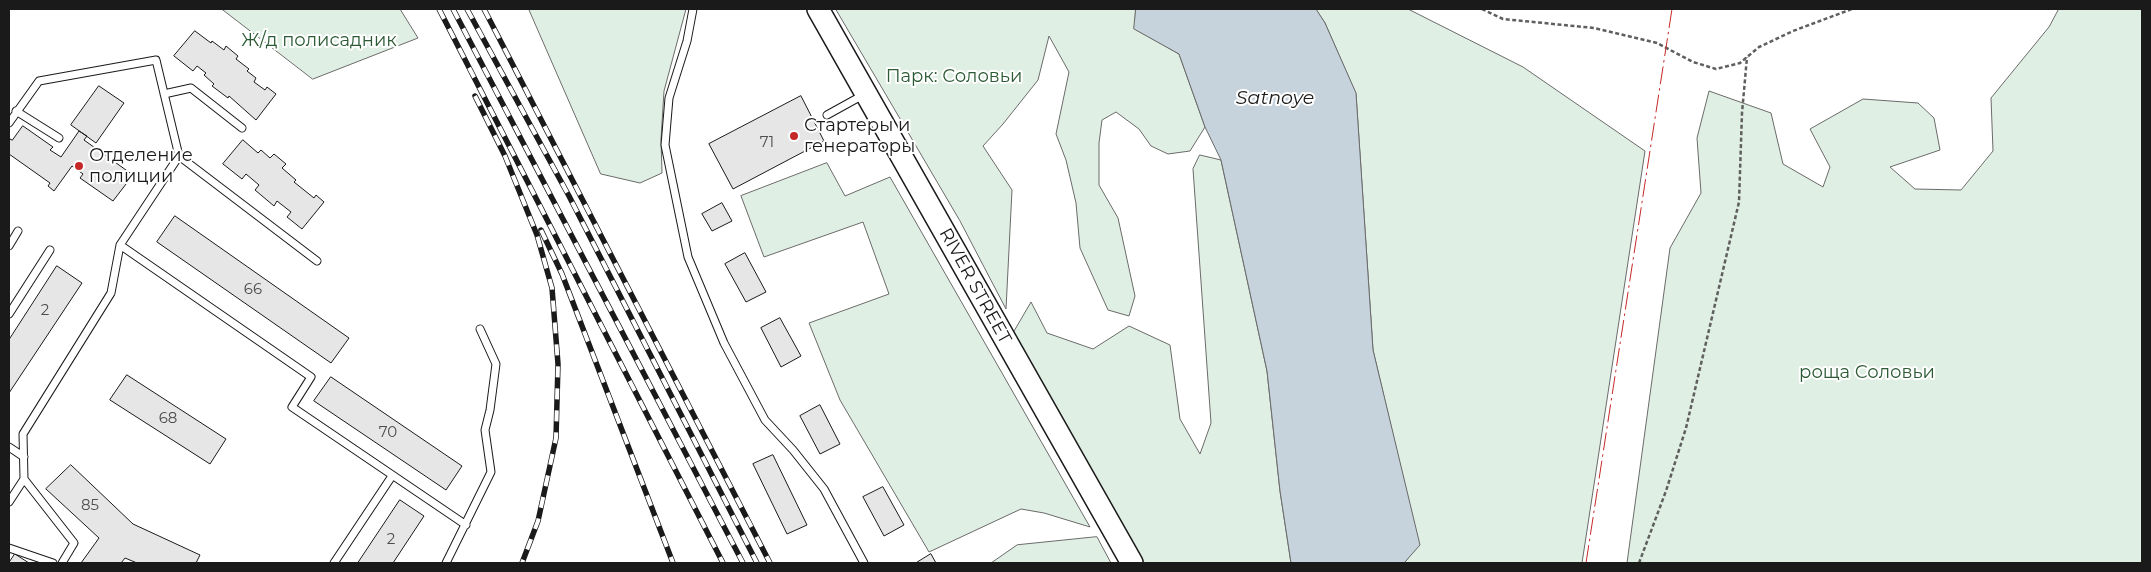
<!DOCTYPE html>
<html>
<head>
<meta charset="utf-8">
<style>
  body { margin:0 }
  #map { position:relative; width:2151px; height:572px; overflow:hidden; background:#fff; font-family:Montserrat,sans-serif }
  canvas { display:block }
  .frame { position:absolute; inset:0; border:10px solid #1a1a1a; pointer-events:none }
</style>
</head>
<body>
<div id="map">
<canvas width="2151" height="572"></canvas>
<div class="frame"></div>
</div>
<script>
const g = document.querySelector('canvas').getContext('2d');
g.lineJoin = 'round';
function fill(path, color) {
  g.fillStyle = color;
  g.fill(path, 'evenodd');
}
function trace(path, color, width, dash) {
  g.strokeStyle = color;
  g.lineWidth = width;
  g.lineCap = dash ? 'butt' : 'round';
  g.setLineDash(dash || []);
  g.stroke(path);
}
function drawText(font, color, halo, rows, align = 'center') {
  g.font = font + ' Montserrat,sans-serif';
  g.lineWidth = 4;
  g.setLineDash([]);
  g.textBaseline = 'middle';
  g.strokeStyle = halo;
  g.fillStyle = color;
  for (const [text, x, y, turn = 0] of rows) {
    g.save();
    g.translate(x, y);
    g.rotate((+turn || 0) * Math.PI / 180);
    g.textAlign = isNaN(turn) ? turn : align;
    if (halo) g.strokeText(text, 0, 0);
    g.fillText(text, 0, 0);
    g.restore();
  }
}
const green = new Path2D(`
  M222 9H400L418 38 313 79Z
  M529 9H686L664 91 661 139 662 173 640 183 601 174Z
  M836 9H1136L1135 29 1179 54 1205 127 1190 151 1168 154 1151 146 1139 129 1116 112 1102 120 1099 143V185L1118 218 1135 296 1129 316 1108 310 1080 248 1076 203 1066 160 1056 134 1069 72 1049 36 1038 80 1003 124 983 146 1012 190 1006 309 960 221Z
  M1316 9H1408L1523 67 1645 151 1582 563H1404L1419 545 1373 350 1356 94 1325 23Z
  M2059 9H2142V563H1627L1670 248 1701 193 1697 138 1709 91 1771 113 1783 164 1823 187 1830 167 1810 129 1863 99 1918 103 1934 118 1940 150 1890 167 1915 189 1961 190 1993 151 1991 98 2049 27Z
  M1200 155 1221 160 1267 371 1280 491 1291 563H1137L1010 338 1031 302 1047 333 1093 349 1129 326 1170 345 1180 419 1200 454 1211 423 1193 169Z
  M827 163 845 196 890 177 1090 527 1044 513 1021 509 929 552 840 400 809 323 889 294 863 222 764 257 741 196Z
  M1097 537 1111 563H991L1017 545Z`);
const water = new Path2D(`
  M1136 9H1316L1325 23 1356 93 1373 350 1420 545 1404 563H1291L1280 491 1267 371 1221 160 1205 127 1179 54 1134 29Z`);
const building = new Path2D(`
  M195 31 211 43 212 41 224 50 226 46 238 56 236 59 249 69 247 71 256 78 254 82 265 90 267 87 276 94 256 120 229 96 228 98 212 86 214 84 204 75 206 73 197 66 193 71 174 56Z
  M99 86 124 103 96 143 71 125Z
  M801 96 824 141 733 189 709 144Z
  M23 126 53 147 50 150 61 157 79 131 87 136 84 140 133 175 113 201 80 178 83 174 72 166 54 191 48 186 50 183 9 154V141L10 139 12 140Z
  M243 140 258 153 261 150 270 158 274 154 286 164 282 168 296 180 294 182 314 198 316 195 324 202 302 229 287 217 291 212 277 201 274 206 255 190 259 185 246 174 242 179 223 164Z
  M722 203 732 221 712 231 702 214Z
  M175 216 349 338 331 363 157 242Z
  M745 253 766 292 746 302 725 264Z
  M57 266 82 283 9 393V340Z
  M780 318 801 356 781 367 761 328Z
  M127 375 226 439 210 464 110 400Z
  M331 377 462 466 446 490 314 401Z
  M820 405 840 444 820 454 800 416Z
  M773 455 807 525 787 534 753 464Z
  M71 465 133 524 200 555 196 563H137L125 558 121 563H81L99 538 46 489Z
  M883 487 904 525 884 536 863 497Z
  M400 500 424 516 393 563H358Z
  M15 554 29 563H9Z
  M931 554 936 563H916Z`);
const path = new Path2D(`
  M1482 9 1503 19 1594 28 1657 43 1693 62 1716 69 1740 63 1759 47 1793 31 1852 9
  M1639 563 1666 491 1686 428 1739 202 1742 113 1747 57`);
const lane = new Path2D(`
  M693 9 687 41 669 98 665 145 688 257 724 343 765 420 793 450 824 489 864 563
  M164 94 191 88 242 128
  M16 111 59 138
  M827 115 865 94
  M9 123 39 81 156 60 179 156
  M120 245 311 377 292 407 466 525
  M9 246 18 231
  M9 314 50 250
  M9 447 24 457
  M24 479 74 543 62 563
  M9 502 24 479 23 434 111 293 120 245 179 156 317 261
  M9 548 53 563
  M334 563 392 476
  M446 563 491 472 485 430 490 410 496 364 480 329`);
const primary = new Path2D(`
  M818 9 1132 563`);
const rail = new Path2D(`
  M439 9 723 563
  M453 9 743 563
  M467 9 569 196 757 563
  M484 9 770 563
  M475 96 505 156 537 235 552 288 558 364 556 438 538 521 522 563
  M541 230 562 274 673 563`);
const power = new Path2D(`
  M1586 563 1672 9`);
const markers = [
  [794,136,5,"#c62828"],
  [79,166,5,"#c62828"]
];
const numberNames = [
  ["71",767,143],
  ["66",253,290],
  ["2",45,311],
  ["68",168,419],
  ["70",388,433],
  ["85",90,506],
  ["2",391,540]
];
const parkNames = [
  ["Ж/д полисадник",319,41],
  ["Парк: Соловьи",954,77],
  ["роща Соловьи",1867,373]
];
const poiNames = [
  ["Стартеры и",804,126],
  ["генераторы",804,147],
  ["Отделение",89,156],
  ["полиции",89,177]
];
const streetNames = [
  ["RIVER STREET",975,286,61]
];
const waterNames = [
  ["Satnoye",1275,98]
];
fill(green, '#e0efe3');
trace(green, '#6a6a6a', 1);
fill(water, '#c6d2dc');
trace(water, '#6a6a6a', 1);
fill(building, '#e6e6e6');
trace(building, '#1a1a1a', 1);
trace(lane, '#1a1a1a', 9);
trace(primary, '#1a1a1a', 24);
trace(path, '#5f5f5f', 2.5, [4, 2.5]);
trace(lane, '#fff', 7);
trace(primary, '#fff', 21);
trace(rail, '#1a1a1a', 5.5);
trace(rail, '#fff', 4, [11]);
trace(power, '#c62828', 1, [18, 4, 2.5, 4]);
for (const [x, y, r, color] of markers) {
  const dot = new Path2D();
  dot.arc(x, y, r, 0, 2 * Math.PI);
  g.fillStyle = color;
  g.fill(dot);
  trace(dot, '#fff', 2);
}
drawText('15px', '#4d4d4d', null, numberNames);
drawText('18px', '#2b5a34', '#fff', parkNames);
drawText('18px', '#1a1a1a', '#fff', poiNames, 'left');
drawText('18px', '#1a1a1a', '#fff', streetNames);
drawText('italic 19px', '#1a1a1a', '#fff', waterNames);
</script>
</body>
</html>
